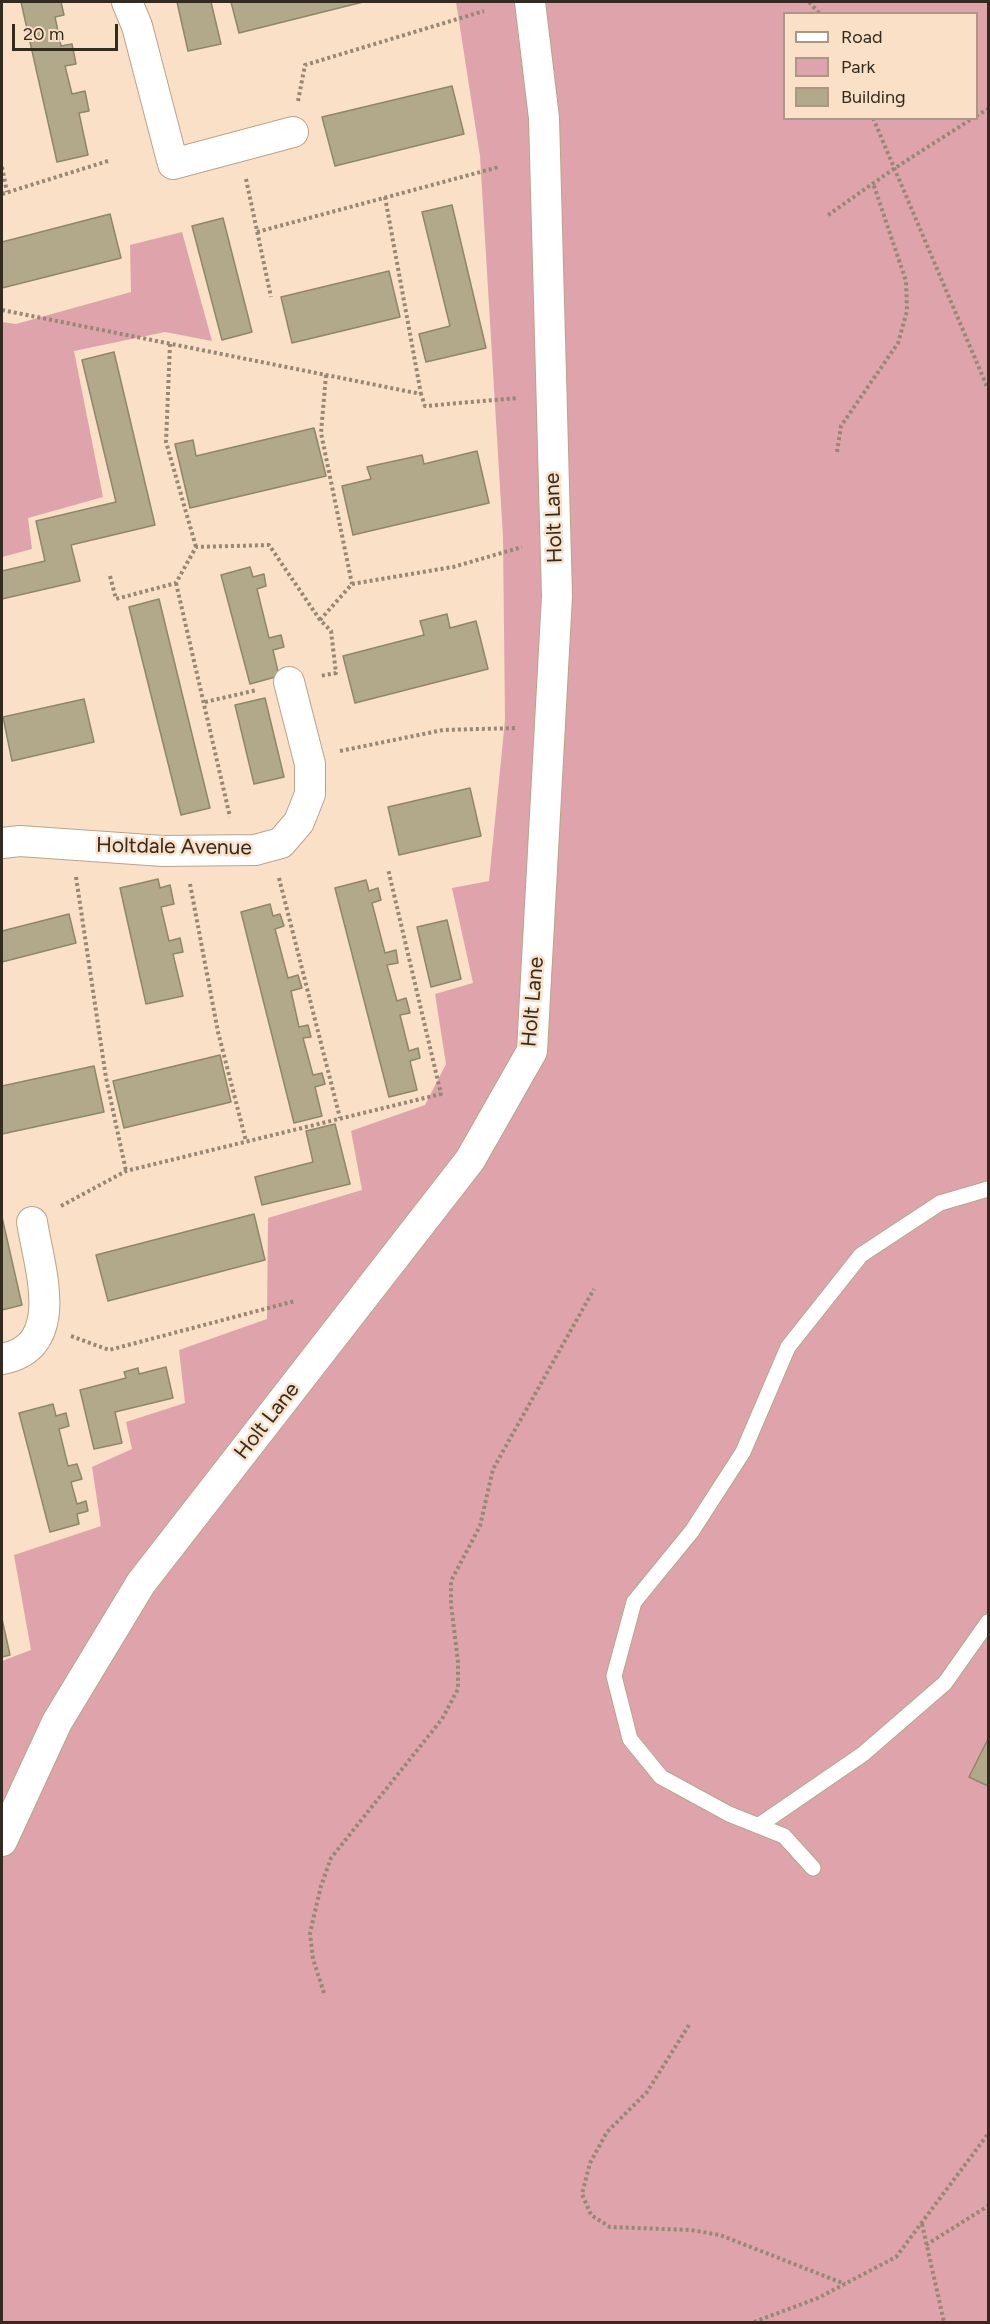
<!DOCTYPE html>
<html>
<head>
<meta charset="utf-8">
<style>
  body { margin:0 }
  #map { position:relative; width:990px; height:2324px; overflow:hidden; background:#f9e0c6; font-family:Figtree,sans-serif }
  canvas { display:block }
  .frame { position:absolute; inset:0; border:3px solid #332a20; pointer-events:none }
  .legend { position:absolute; left:783px; top:12px; width:195px; height:108px; box-sizing:border-box; background:#f9e0c6; border:2px solid #aa9784; margin:0; padding:8px 10px; list-style:none; font-size:18px; color:#332a20 }
  .legend li { display:flex; align-items:center; gap:12px; height:30px }
  .legend b { width:30px; border:2px solid #aa9784 }
  .scale { position:absolute; left:12px; top:24px; width:106px; height:27px; box-sizing:border-box; border:3px solid #332a20; border-top:0; padding-left:8px; font-size:18px; line-height:21px; white-space:nowrap; color:#332a20; -webkit-text-stroke:4px #f9e0c6; paint-order:stroke }
</style>
</head>
<body>
<div id="map">
<canvas width="990" height="2324"></canvas>
<div class="frame"></div>
<ul class="legend">
<li><b style="height:8px;background:#fff"></b>Road</li>
<li><b style="height:16px;background:#dfa4ab"></b>Park</li>
<li><b style="height:16px;background:#b1a98a"></b>Building</li>
</ul>
<div class="scale">20 m</div>
</div>
<script>
const g = document.querySelector('canvas').getContext('2d');
g.lineJoin = 'round';
function fill(path, color) {
  g.fillStyle = color;
  g.fill(path, 'evenodd');
}
function trace(path, color, width, dash) {
  g.strokeStyle = color;
  g.lineWidth = width;
  g.lineCap = dash ? 'butt' : 'round';
  g.setLineDash(dash || []);
  g.stroke(path);
}
function drawText(font, color, halo, rows, align = 'center') {
  g.font = font + ' Figtree,sans-serif';
  g.lineWidth = 5;
  g.setLineDash([]);
  g.textBaseline = 'middle';
  g.strokeStyle = halo;
  g.fillStyle = color;
  for (const [text, x, y, turn = 0] of rows) {
    g.save();
    g.translate(x, y);
    g.rotate((+turn || 0) * Math.PI / 180);
    g.textAlign = isNaN(turn) ? turn : align;
    if (halo) g.strokeText(text, 0, 0);
    g.fillText(text, 0, 0);
    g.restore();
  }
}
const green = new Path2D(`
  M456 2H988V2322H2V1661L31 1650 14 1555 101 1526 92 1467 132 1449 126 1422 185 1403 179 1350 267 1319 268 1218 362 1190 351 1131 425 1105 446 1064 435 994 473 983 452 888 489 881 505 720 503 537 480 156ZM784 14H976V118H784Z
  M182 232 212 341 165 332 74 351 103 497 28 518 32 549 2 557V322L16 324 131 292 130 245Z`);
const building = new Path2D(`
  M21 2H61L64 15 55 17 61 46 72 44 76 64 65 66 72 94 85 91 89 111 79 113 88 155 57 162Z
  M177 2H211L221 44 188 51Z
  M231 2H363L239 33Z
  M452 86 464 134 335 166 322 117Z
  M452 205 486 348 426 362 419 334 450 326 422 212Z
  M110 214 121 258 2 288V242Z
  M223 218 252 332 222 340 192 226Z
  M389 271 400 317 292 343 281 297Z
  M114 352 155 525 71 545 80 581 2 599V571L45 561 36 521 116 502 82 360Z
  M314 428 326 476 190 508 175 444 193 440 196 456Z
  M477 451 489 503 353 535 342 486 371 479 367 467 422 455 424 464Z
  M250 567 253 577 264 574 266 586 257 589 269 638 281 635 284 647 273 650 279 676 250 684 221 575Z
  M159 599 210 808 181 815 129 607Z
  M447 614 450 628 476 621 488 669 355 703 343 656 424 635 420 621Z
  M265 698 284 777 254 784 235 705Z
  M84 699 94 742 12 761 3 717Z
  M470 788 481 836 399 855 388 807Z
  M158 879 160 888 170 885 174 904 161 907 169 941 180 938 183 952 173 954 183 996 146 1004 120 888Z
  M366 880 369 891 378 888 381 900 372 903 385 953 396 950 398 963 387 965 397 1001 406 998 410 1013 400 1015 409 1051 418 1048 420 1058 410 1061 417 1090 389 1097 335 888Z
  M270 904 273 916 280 914 284 926 275 929 288 978 298 975 302 988 291 991 299 1027 308 1025 311 1037 303 1038 313 1075 322 1073 325 1084 315 1087 322 1116 294 1123 241 912Z
  M69 914 76 943 2 962V931Z
  M447 920 461 979 431 987 417 927Z
  M220 1055 231 1102 124 1128 113 1081Z
  M94 1066 104 1112 2 1134V1086Z
  M335 1124 350 1184 262 1205 255 1177 313 1162 306 1131Z
  M254 1214 265 1260 108 1301 96 1255Z
  M2 1217 22 1305 2 1310Z
  M166 1367 173 1398 115 1412 122 1443 94 1449 80 1390 126 1378 124 1372 138 1368 139 1374Z
  M53 1404 56 1416 66 1413 69 1426 59 1429 68 1466 77 1464 82 1479 71 1482 77 1504 86 1501 88 1511 77 1514 79 1524 50 1532 19 1413Z
  M2 1619 10 1655 2 1657Z
  M988 1739V1786L969 1777Z`);
const path = new Path2D(`
  M809 2 820 14
  M298 101 305 65 484 11
  M976 116 988 109
  M873 118 988 389
  M2 167 7 192
  M246 179 271 297
  M2 194 108 161
  M385 197 421 394
  M828 215 895 168 973 118
  M257 232 499 167
  M2 310 421 394 425 406 518 398
  M170 344 166 442 196 547
  M326 375 321 433 352 584
  M837 452 841 426 898 343 907 311 906 281 873 183
  M110 576 116 599 176 583 196 547 269 545 320 620 331 631 336 673 320 676
  M176 583 230 817
  M320 620 352 584 453 567 522 547
  M205 702 257 690
  M340 751 443 730 517 728
  M76 877 106 1078 126 1171
  M279 878 340 1118
  M190 884 218 1032 246 1141
  M61 1206 126 1171 441 1094 388 869
  M71 1336 109 1350 295 1301
  M324 1993 313 1959 310 1933 321 1886 331 1858 442 1719 458 1689V1662L451 1604V1581L480 1526 493 1469 594 1289
  M689 2025 647 2092 607 2132 590 2163 582 2194 591 2215 610 2227 691 2230 720 2235 845 2284
  M922 2224 944 2322
  M926 2245 988 2206
  M754 2322 818 2298 896 2257 988 2134`);
const lane = new Path2D(`
  M758 1826 863 1754 945 1683 988 1622
  M813 1868 784 1836 729 1814 661 1777 630 1739 614 1676 634 1602 692 1531 743 1452 788 1347 861 1255 940 1203 988 1189`);
const street = new Path2D(`
  M127 2 137 26 173 164 293 132
  M2 843 20 841 163 851 255 850 281 843 299 822 310 794V764L289 682
  M2 1359C68 1347 39 1267 32 1222
  M2 1841 57 1722 141 1583 470 1160 532 1051 557 596 544 118 530 2`);
const streetNames = [
  ["Holt Lane",554,518,-92],
  ["Holtdale Avenue",174,847,1],
  ["Holt Lane",533,1002,-85],
  ["Holt Lane",267,1421,-52]
];
fill(green, '#dfa4ab');
fill(building, '#b1a98a');
trace(building, '#8e8768', 1.5);
trace(lane, '#bba38a', 17);
trace(street, '#bba38a', 32);
trace(path, '#988775', 4, [3, 3]);
trace(lane, '#fff', 15);
trace(street, '#fff', 30);
drawText('21px', '#332a20', '#f9e0c6', streetNames);
</script>
</body>
</html>
